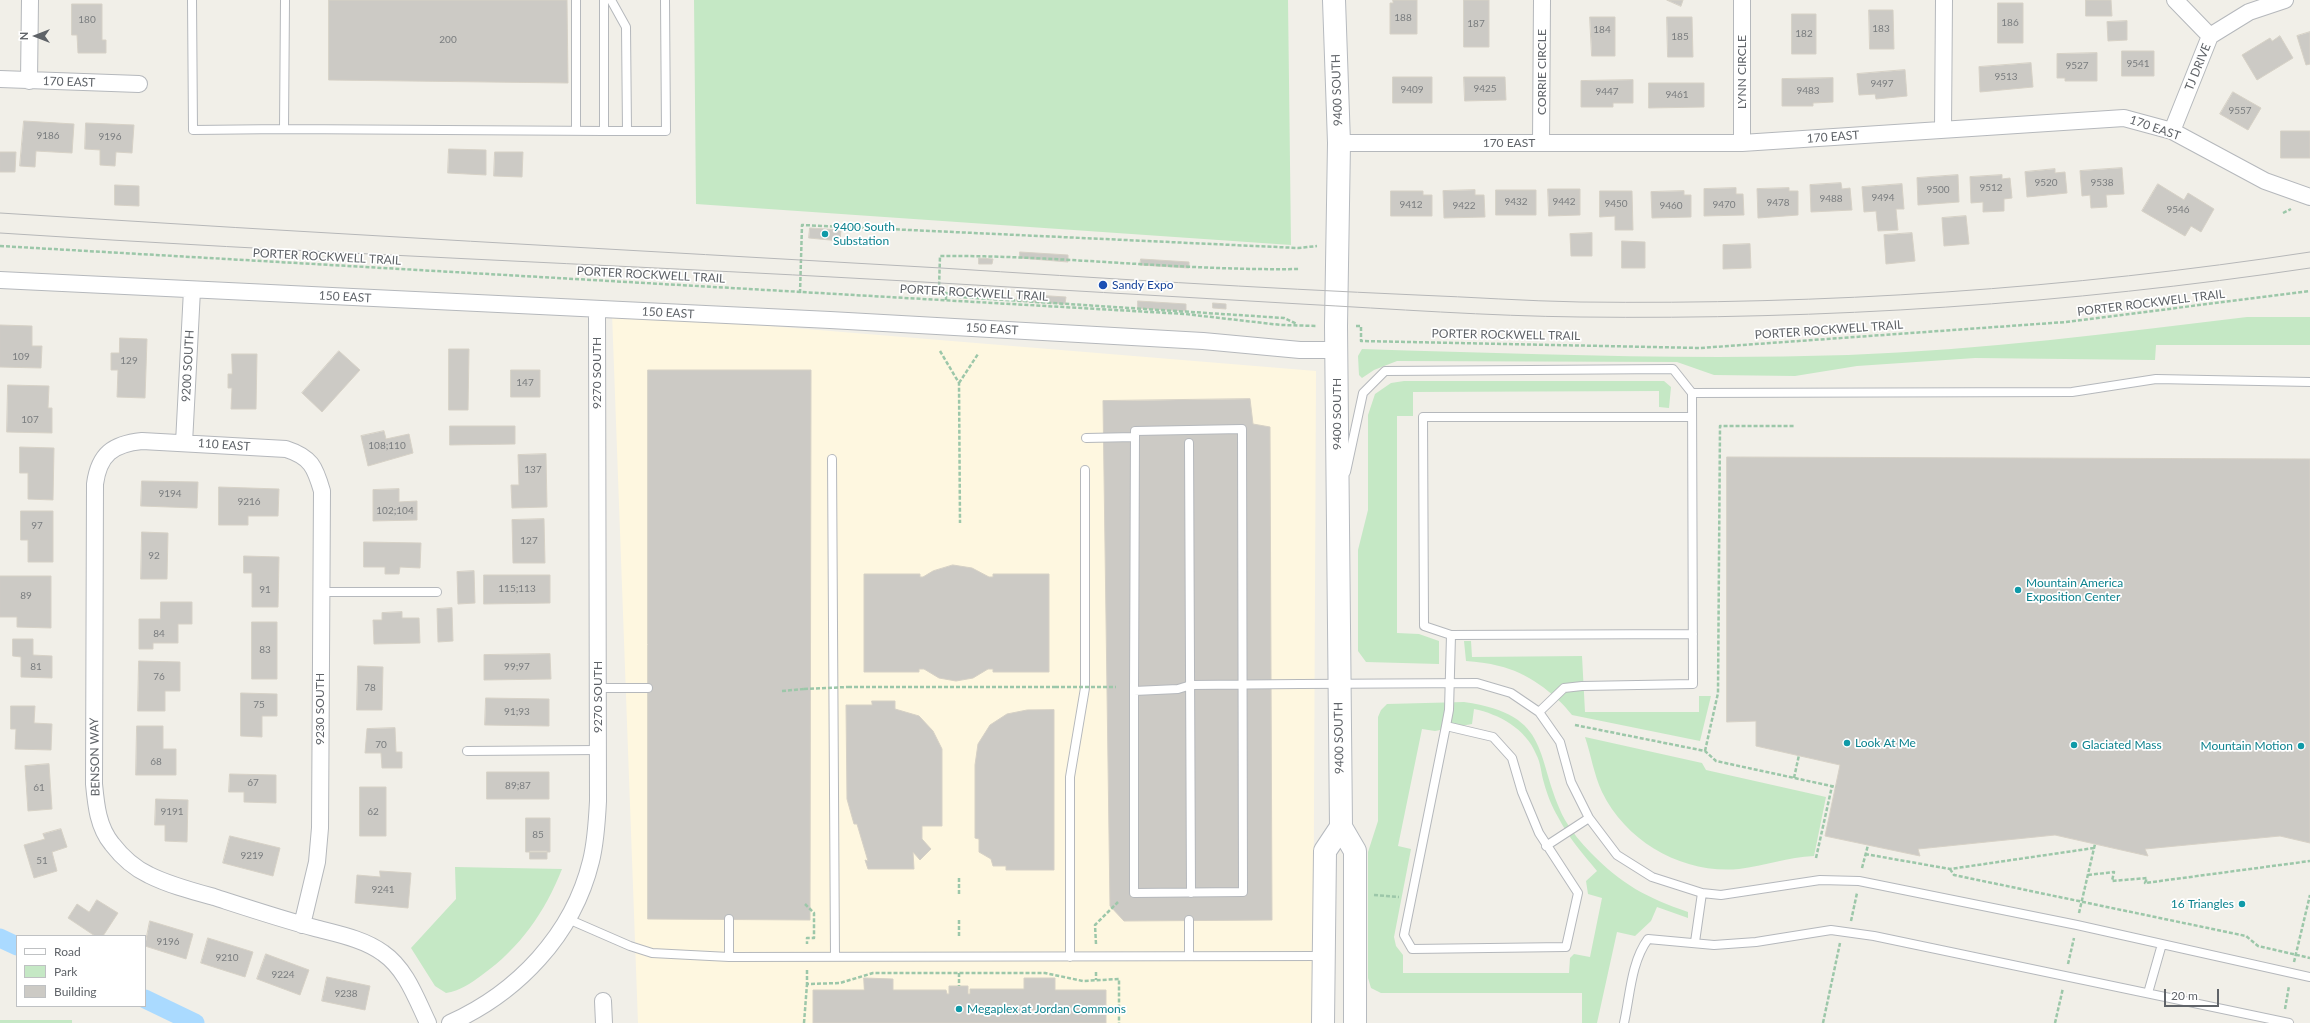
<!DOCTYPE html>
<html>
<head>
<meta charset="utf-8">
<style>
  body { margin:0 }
  #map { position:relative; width:2310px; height:1023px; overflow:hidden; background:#f1efe8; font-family:Lato,sans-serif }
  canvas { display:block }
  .legend { position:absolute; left:16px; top:935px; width:130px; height:72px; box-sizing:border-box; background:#fff; border:1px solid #bfc1c3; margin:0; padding:5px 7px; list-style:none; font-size:12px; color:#5f6368 }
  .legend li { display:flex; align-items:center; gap:8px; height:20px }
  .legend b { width:20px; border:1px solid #bfc1c3 }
  .north { position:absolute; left:16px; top:16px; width:40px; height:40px; -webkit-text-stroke:3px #fff; paint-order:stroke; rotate:270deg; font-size:11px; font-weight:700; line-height:16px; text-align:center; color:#5f6368 }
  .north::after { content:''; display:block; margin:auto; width:14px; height:18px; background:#5f6368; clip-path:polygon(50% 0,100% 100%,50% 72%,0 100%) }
  .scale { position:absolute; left:2164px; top:989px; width:55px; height:18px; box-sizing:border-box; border:2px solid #5f6368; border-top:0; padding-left:5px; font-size:12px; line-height:14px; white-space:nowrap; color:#5f6368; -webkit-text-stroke:3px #fff; paint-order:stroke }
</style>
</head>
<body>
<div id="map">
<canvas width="2310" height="1023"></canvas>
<ul class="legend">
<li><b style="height:5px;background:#fff"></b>Road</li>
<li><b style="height:11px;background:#c5e8c5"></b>Park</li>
<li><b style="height:11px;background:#cccac5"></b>Building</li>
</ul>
<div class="north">N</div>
<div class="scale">20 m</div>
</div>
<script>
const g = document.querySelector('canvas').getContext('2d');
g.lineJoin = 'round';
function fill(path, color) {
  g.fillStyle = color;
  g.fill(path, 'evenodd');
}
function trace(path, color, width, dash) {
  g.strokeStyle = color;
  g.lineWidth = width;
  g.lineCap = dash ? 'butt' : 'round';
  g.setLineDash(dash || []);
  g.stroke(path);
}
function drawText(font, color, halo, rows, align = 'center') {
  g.font = font + ' Lato,sans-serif';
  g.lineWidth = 3.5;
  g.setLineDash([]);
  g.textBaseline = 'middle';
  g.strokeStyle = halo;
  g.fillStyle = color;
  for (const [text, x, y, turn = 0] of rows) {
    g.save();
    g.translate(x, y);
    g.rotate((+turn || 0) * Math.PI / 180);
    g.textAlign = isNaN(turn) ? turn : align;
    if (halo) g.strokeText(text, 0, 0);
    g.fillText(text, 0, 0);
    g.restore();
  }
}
const commercial = new Path2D(`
  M612 313 1316 371 1313 1023H638Z`);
const green = new Path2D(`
  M694 0H1288L1291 245 696 204Z
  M2247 317H2310V345H2156L2155 360 1975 358 1857 366 1795 376 1714 375 1677 362 1397 361 1374 370 1362 378 1359 375 1358 356 1362 349C1524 354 1686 360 1848 355 1982 350 2114 333 2247 317Z
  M1404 381H1664L1671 387 1669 408 1659 407V391L1413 392V416H1397V633L1419 634 1439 641V664L1366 662 1358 651V550L1368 510V415L1375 394 1391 383Z
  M1464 641H1471L1472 657 1582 656 1585 712H1699V696H1711L1700 741 1572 715C1555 693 1526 672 1499 666 1488 663 1477 662 1466 661Z
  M1464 702C1555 715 1533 758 1565 820 1572 832 1581 843 1591 853 1621 884 1647 898 1688 912V918L1657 907 1651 921 1635 936 1617 932 1597 1023H1582V993H1381L1371 988 1368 978V852L1378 821V717L1381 710 1387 704ZM1474 709C1499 714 1526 729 1536 754 1541 763 1541 774 1544 783 1547 794 1552 807 1558 817 1568 837 1583 854 1597 871L1586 881 1588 894 1602 898 1590 957 1574 954 1570 958 1569 973H1403V955L1396 946 1394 937 1411 849 1398 846 1422 729 1435 731 1472 724Z
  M1585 737 1702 763 1706 770 1826 797 1814 856C1788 857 1765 866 1739 869 1683 874 1627 843 1602 792 1594 775 1591 755 1585 737Z
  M455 867 562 869C545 912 520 948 482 975 471 983 460 991 446 993L435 986 411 948 456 899Z
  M0 1020H72V1023H0Z`);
const canal = new Path2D(`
  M0 938 17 946
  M145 999 195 1023`);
const building = new Path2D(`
  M329 0H567L568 83 329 80Z
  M1393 0H1417V34H1390V3H1393Z
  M1464 0H1489V47H1464Z
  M1667 0H1683L1681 6Z
  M2086 0H2111L2112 16H2086Z
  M1998 3H2023V43H1998Z
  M72 4H102V40H106V53H78L77 35H72Z
  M1869 10H1893L1894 49H1870Z
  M1792 14H1816V54H1792Z
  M1590 17H1615V56H1592Z
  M1667 17H1692L1693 57H1668Z
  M2127 21V40L2108 41 2107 22Z
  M2310 32V64L2306 65 2297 36Z
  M2280 36 2293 58 2257 80 2242 55 2270 38 2272 41Z
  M2122 51H2154V76H2122Z
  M2097 53V81H2065V78H2057V54Z
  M2031 63 2033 87 1980 92 1979 67Z
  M1905 70 1907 96 1876 99 1875 94 1859 95 1857 74Z
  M1393 77H1432V103H1393Z
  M1464 77H1505L1506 100 1465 101Z
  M1833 78V102L1813 103V106H1782V79Z
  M1633 80V103H1613V107H1581V81Z
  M1649 83H1704V107L1649 108Z
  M2233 92 2261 108 2248 130 2220 114Z
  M24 121 74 124 72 153 36 151 35 167 20 166Z
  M86 123 134 125 132 153 116 152 115 166 100 165V150L85 149Z
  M2281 131H2310V158H2281Z
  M449 149 486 150V175L448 173Z
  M0 152H16L15 172H0Z
  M495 152H523L522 177 494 176Z
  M2122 168 2124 194 2106 195 2107 207 2091 208 2090 195 2082 196 2080 171Z
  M2055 169V173L2065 172 2067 193 2027 197 2025 172Z
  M1958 175 1959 202 1918 205 1917 178Z
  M2002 175V179L2010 178 2012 198 2004 199V211L1983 212V202L1971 203 1970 177Z
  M1841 183 1842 189 1850 188 1852 210 1811 212 1810 185Z
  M1902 184 1904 209H1896L1898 230 1878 231 1876 211 1864 212 1862 187Z
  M2158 184 2184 200 2188 193 2214 209 2201 232 2191 226 2185 236 2142 211Z
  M115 185 139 186V206L115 205Z
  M1736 188V194H1743L1744 215 1704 216V189Z
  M1789 188V191H1798V215L1758 218 1757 189Z
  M1548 189H1580V215L1549 216Z
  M1475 190V195H1484L1485 217 1444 218 1443 191Z
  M1496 190H1536V215H1496Z
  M1391 191H1423V195H1432V216H1391Z
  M1600 191H1632L1633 230H1615V216L1600 217Z
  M1684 191V195H1691V217L1652 218 1651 192Z
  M1966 216 1969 244 1944 246 1942 218Z
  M810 228 841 230 840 241 809 238Z
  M1592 233V256H1571L1570 234Z
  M1912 233 1915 261 1886 264 1884 235Z
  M1622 241 1645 242V268H1622Z
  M1750 244 1751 268 1723 269V245Z
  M1020 252 1068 255V262L1020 258Z
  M979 258 993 259 992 264H979Z
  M1141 259 1189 262V268L1140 265Z
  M1018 294 1066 297 1065 304 1017 301Z
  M1138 301 1186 304V311L1138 308Z
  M1213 303 1226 304V309L1213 308Z
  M0 325 32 326V346H42L41 368 0 367Z
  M120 338 147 339 145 398 117 397 118 370H111V353H119Z
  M449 349H469L468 410H449Z
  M339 351 360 370 322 412 302 393Z
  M232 354H257L256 409H231L232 388H228V374H232Z
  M511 370H540V397H511Z
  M648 370H811L810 920 648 919Z
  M8 385 49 386 48 408H52V433L7 432Z
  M1250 399 1253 424 1270 427 1272 920 1124 921 1110 906 1103 401Z
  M450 426H515V444L450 445Z
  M384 431 386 439 409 434 413 453 368 466 361 436Z
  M20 447 54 448 53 500 28 499V473H20Z
  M546 454 547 507 512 508 511 485H519L518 455Z
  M1727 457 2310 459V843L2280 836 2145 849 2148 856 2055 835 1918 849 1920 856 1825 836 1840 765 1756 746V721L1727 722Z
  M142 481 198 482 197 508 141 506Z
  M219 487 279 489 278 516H248V525H219Z
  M399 489V502L417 501V520L373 521V490Z
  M21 511H53V562H28V540H21Z
  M544 519 545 563H513L512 520Z
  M142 532 168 533 167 579H141Z
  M364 542 421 543 420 568 400 567 399 574H385V567H364Z
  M244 556 279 557 278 607H252V573H244Z
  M953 565 972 568 989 577H993V574H1049V672H993V669H988L973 678 956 681 939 678 924 669H919V672H864V574H920V577H923L933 571Z
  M474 571 475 603 458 604 457 572Z
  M484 575H550V603L484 604Z
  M0 576H51V628L17 627V617H0Z
  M161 602H192V624H178V643H153V649H139V619H160Z
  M452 608 453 641 438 642 437 609Z
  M402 612V618H419L420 643 374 644 373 620H382V613Z
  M252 622H277V679H252Z
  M13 639H33V655L52 656V678L21 677V657L13 656Z
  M550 654 551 679 484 680V655Z
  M139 661 180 662V691H165V711H138Z
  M358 666 383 667 382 710H357Z
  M241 693 277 694V716H262V737L241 736Z
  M486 698 549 699V726L485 725Z
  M872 701H895V709L919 716 933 731 942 749V826H922V839L931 849 920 860 913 852 914 869H868L865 860 868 861 857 824H854L847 799 846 705H872Z
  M11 706H35L34 723 52 724 51 750 15 749 16 729H11Z
  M1054 710V870H1006V866H993L991 859 979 852V839L975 838V765L978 744 990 725 1007 714 1027 710Z
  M137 726H163V749H176V775H136Z
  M395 728 396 752H402V768H382L381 753H365L367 729Z
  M49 764 52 809 28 811 25 766Z
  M487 772H549V799H487Z
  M230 774 276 775V803L244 802V792H229Z
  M360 787H386V836H360Z
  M156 799 188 800 187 842 165 841V825H155Z
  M526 818H550V852H526Z
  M61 829 67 847 52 852 57 871 34 878 24 845 45 839 43 834Z
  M230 836 280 848 273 876 223 863Z
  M530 851H547V859H530Z
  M380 871 411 873 408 908 355 903 357 875 380 877Z
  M97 900 118 913 103 936H95L68 918 77 904 89 912Z
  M150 921 193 934 186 959 145 946Z
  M208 938 253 952 245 977 201 963Z
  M266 954 309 970 300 995 257 979Z
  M327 977 370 986 365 1010 322 1001Z
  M864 978 893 979V990H946L947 994H949V986H968V994H970V989H1024V978H1055V990H1106V1023H813V990H864Z`);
const path = new Path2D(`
  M2283 213 2291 209
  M0 246 1185 314 1281 325 1317 326
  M800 293 802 225 1298 248 1317 246
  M946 293 960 297 1284 318 1297 324
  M946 300V293L939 288 940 256C1060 255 1179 271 1300 269
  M1356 326H1361V341L1700 348 2066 322 2310 291
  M940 351 959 383 960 523
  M959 383 978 354
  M848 687H1055
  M782 691 804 689
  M1575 725 1705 751 1716 761 1836 787
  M1705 751 1718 693 1720 426H1794
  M1794 778 1799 755
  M1865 854 1950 869 2094 848
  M1816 858 1832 786
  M1862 868 1868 845
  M1950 869 1954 875 2246 936 2258 946 2310 958
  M2088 875 2114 872 2112 881 2147 878 2145 883 2310 861
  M959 878V896
  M1374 895 1399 897
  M805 904 814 913V938H807V944
  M2079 913 2095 844
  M959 920V938
  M1851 921 1857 893
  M1096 944 1095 925 1118 902
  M2294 962 2310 895
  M2068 964 2074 938
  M807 970V984L840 983 873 973H1045L1083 981 1119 979V1023
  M1096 972V980
  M959 973V986
  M2285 1009 2289 986
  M804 1023 807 984
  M1823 1023 1840 943
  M2055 1023 2063 988`);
const lane = new Path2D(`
  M192 0 193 130 284 129 285 0
  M576 0V131
  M604 0V131H666L665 0
  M611 0 626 27 627 131
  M284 129 604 131
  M1086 438 1135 437
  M1189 443 1191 893
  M832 459 835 957
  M1346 472 1363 393 1385 371 1673 369 1692 393 2072 392 2156 379 2310 382
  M321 592H437
  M1451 635 1693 634
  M598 688H648
  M1134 691 1135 431 1242 429 1243 892 1134 893V691L1178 689 1191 685 1300 684 1477 683 1511 693 1539 712 1560 742 1571 782 1589 818 1617 855 1652 877 1702 893 1721 895 1820 880 1859 881 2077 925 2310 977
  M1539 712 1564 688 1582 686 1693 684 1692 393
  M1446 726 1493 737 1512 758 1522 792 1539 833 1578 893 1566 947 1412 949 1404 935 1446 726 1449 710 1451 635 1424 626 1423 417H1692
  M467 751 598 750
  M1546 846 1589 818
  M568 919 630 946 652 953 729 957 1323 956
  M729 919V957
  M1189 920V956
  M1695 942 1702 893
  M1070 957V777L1085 688V470
  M2148 993 2162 944
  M1624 1023C1630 996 1631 962 1648 939L1714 945 1756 942 1831 930 1874 936 2289 1023`);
const street = new Path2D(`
  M1742 0V143
  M2175 0 2210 36
  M0 79 139 84
  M29 81 30 0
  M1943 129 1944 0
  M2172 131 2210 36 2249 12 2285 0
  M1339 143H1742L2124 118 2172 131 2265 181 2310 197
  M1541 143 1542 0
  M0 280 830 320 1203 341 1300 350H1337
  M184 443 192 290
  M302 925 317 862 320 828 322 491C315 467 311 457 286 449L142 441C113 444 99 454 95 484L94 784C96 805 98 827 112 844 122 857 134 868 149 875 169 885 192 891 214 897 248 908 281 919 315 928 338 934 364 939 383 953 406 969 416 998 428 1023
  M603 1001 604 1023
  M450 1023C517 993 573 935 591 861 596 841 597 821 598 801L597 309`);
const secondary = new Path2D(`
  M1334 0 1339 143 1336 326 1341 827 1355 851V1023
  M1323 1023 1325 851 1341 827`);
const tram = new Path2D(`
  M0 213C314 233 627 250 941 268 1099 278 1258 288 1417 295 1471 297 1525 301 1580 302 1824 305 2068 289 2310 252
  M0 233C302 253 604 264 906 281 1038 289 1169 296 1301 304 1394 309 1487 316 1580 317 1824 320 2068 304 2310 268`);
const pathBridge = new Path2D(`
  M1055 687H1116
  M804 689 848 687`);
const markers = [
  [825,234,4,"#0f9aa8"],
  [1103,285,5,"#1a4fb4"],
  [2018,590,4,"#0f9aa8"],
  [1847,743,4,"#0f9aa8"],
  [2074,745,4,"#0f9aa8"],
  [2301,746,4,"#0f9aa8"],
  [2242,904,4,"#0f9aa8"],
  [959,1009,4,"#0f9aa8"]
];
const numberNames = [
  ["188",1403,18],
  ["180",87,20],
  ["186",2010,23],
  ["187",1476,24],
  ["183",1881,29],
  ["184",1602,30],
  ["182",1804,34],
  ["185",1680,37],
  ["200",448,40],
  ["9541",2138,64],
  ["9527",2077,66],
  ["9513",2006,77],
  ["9497",1882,84],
  ["9425",1485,89],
  ["9409",1412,90],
  ["9483",1808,91],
  ["9447",1607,92],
  ["9461",1677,95],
  ["9557",2240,111],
  ["9186",48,136],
  ["9196",110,137],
  ["9520",2046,183],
  ["9538",2102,183],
  ["9512",1991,188],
  ["9500",1938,190],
  ["9494",1883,198],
  ["9488",1831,199],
  ["9432",1516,202],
  ["9442",1564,202],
  ["9478",1778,203],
  ["9450",1616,204],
  ["9412",1411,205],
  ["9470",1724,205],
  ["9422",1464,206],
  ["9460",1671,206],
  ["9546",2178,210],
  ["109",21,357],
  ["129",129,361],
  ["147",525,383],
  ["107",30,420],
  ["108;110",387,446],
  ["137",533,470],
  ["9194",170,494],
  ["9216",249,502],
  ["102;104",395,511],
  ["97",37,526],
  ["127",529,541],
  ["92",154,556],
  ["115;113",517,589],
  ["91",265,590],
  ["89",26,596],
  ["84",159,634],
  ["83",265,650],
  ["81",36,667],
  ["99;97",517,667],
  ["76",159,677],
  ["78",370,688],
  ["75",259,705],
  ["91;93",517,712],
  ["70",381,745],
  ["68",156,762],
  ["67",253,783],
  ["89;87",518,786],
  ["61",39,788],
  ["9191",172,812],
  ["62",373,812],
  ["85",538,835],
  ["9219",252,856],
  ["51",42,861],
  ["9241",383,890],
  ["9196",168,942],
  ["9210",227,958],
  ["9224",283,975],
  ["9238",346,994]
];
const streetNames = [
  ["TJ DRIVE",2198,67,-68],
  ["CORRIE CIRCLE",1542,72,-90],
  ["LYNN CIRCLE",1742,72,-90],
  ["170 EAST",69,82,2],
  ["9400 SOUTH",1337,90,-92],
  ["170 EAST",2155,128,19],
  ["170 EAST",1833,137,-4],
  ["170 EAST",1509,143],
  ["PORTER ROCKWELL TRAIL",327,257,3],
  ["PORTER ROCKWELL TRAIL",651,275,3],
  ["PORTER ROCKWELL TRAIL",974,293,3],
  ["150 EAST",345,297,3],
  ["PORTER ROCKWELL TRAIL",2151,303,-7],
  ["150 EAST",668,313,3],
  ["150 EAST",992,329,3],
  ["PORTER ROCKWELL TRAIL",1829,330,-4],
  ["PORTER ROCKWELL TRAIL",1506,335,1],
  ["9200 SOUTH",188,366,-87],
  ["9270 SOUTH",597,373,-90],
  ["9400 SOUTH",1337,414,-90],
  ["110 EAST",224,445,4],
  ["9270 SOUTH",598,697,-90],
  ["9230 SOUTH",320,709,-90],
  ["9400 SOUTH",1339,738,-91],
  ["BENSON WAY",95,757,-91]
];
const cultureNames = [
  ["9400 South",833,227],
  ["Substation",833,241],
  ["Mountain America",2026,583],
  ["Exposition Center",2026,597],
  ["Look At Me",1855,743],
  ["Glaciated Mass",2082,745],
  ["Mountain Motion",2293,746,"right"],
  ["16 Triangles",2234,904,"right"],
  ["Megaplex at Jordan Commons",967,1009]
];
const transitNames = [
  ["Sandy Expo",1112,285]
];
fill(commercial, '#fef7e0');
fill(green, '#c5e8c5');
trace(canal, '#aadaff', 19);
fill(building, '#cccac5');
trace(building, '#d6d1c6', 1);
trace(lane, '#b5b8bc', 10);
trace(street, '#b5b8bc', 18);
trace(secondary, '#b6babf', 24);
trace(path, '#9cc7a9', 2.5, [4, 2]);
trace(lane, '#fff', 8);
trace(street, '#fff', 16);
trace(secondary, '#fff', 22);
trace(tram, '#b6b7b8', 1);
trace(pathBridge, '#9cc7a9', 2.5, [4, 2]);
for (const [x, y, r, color] of markers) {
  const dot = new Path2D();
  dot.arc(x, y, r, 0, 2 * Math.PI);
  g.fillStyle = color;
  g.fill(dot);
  trace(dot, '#fff', 1.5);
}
drawText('10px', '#7a7d7f', null, numberNames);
drawText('12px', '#5f6368', '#fff', streetNames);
drawText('12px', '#0d838f', '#fff', cultureNames, 'left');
drawText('12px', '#164399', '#fff', transitNames, 'left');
</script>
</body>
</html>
